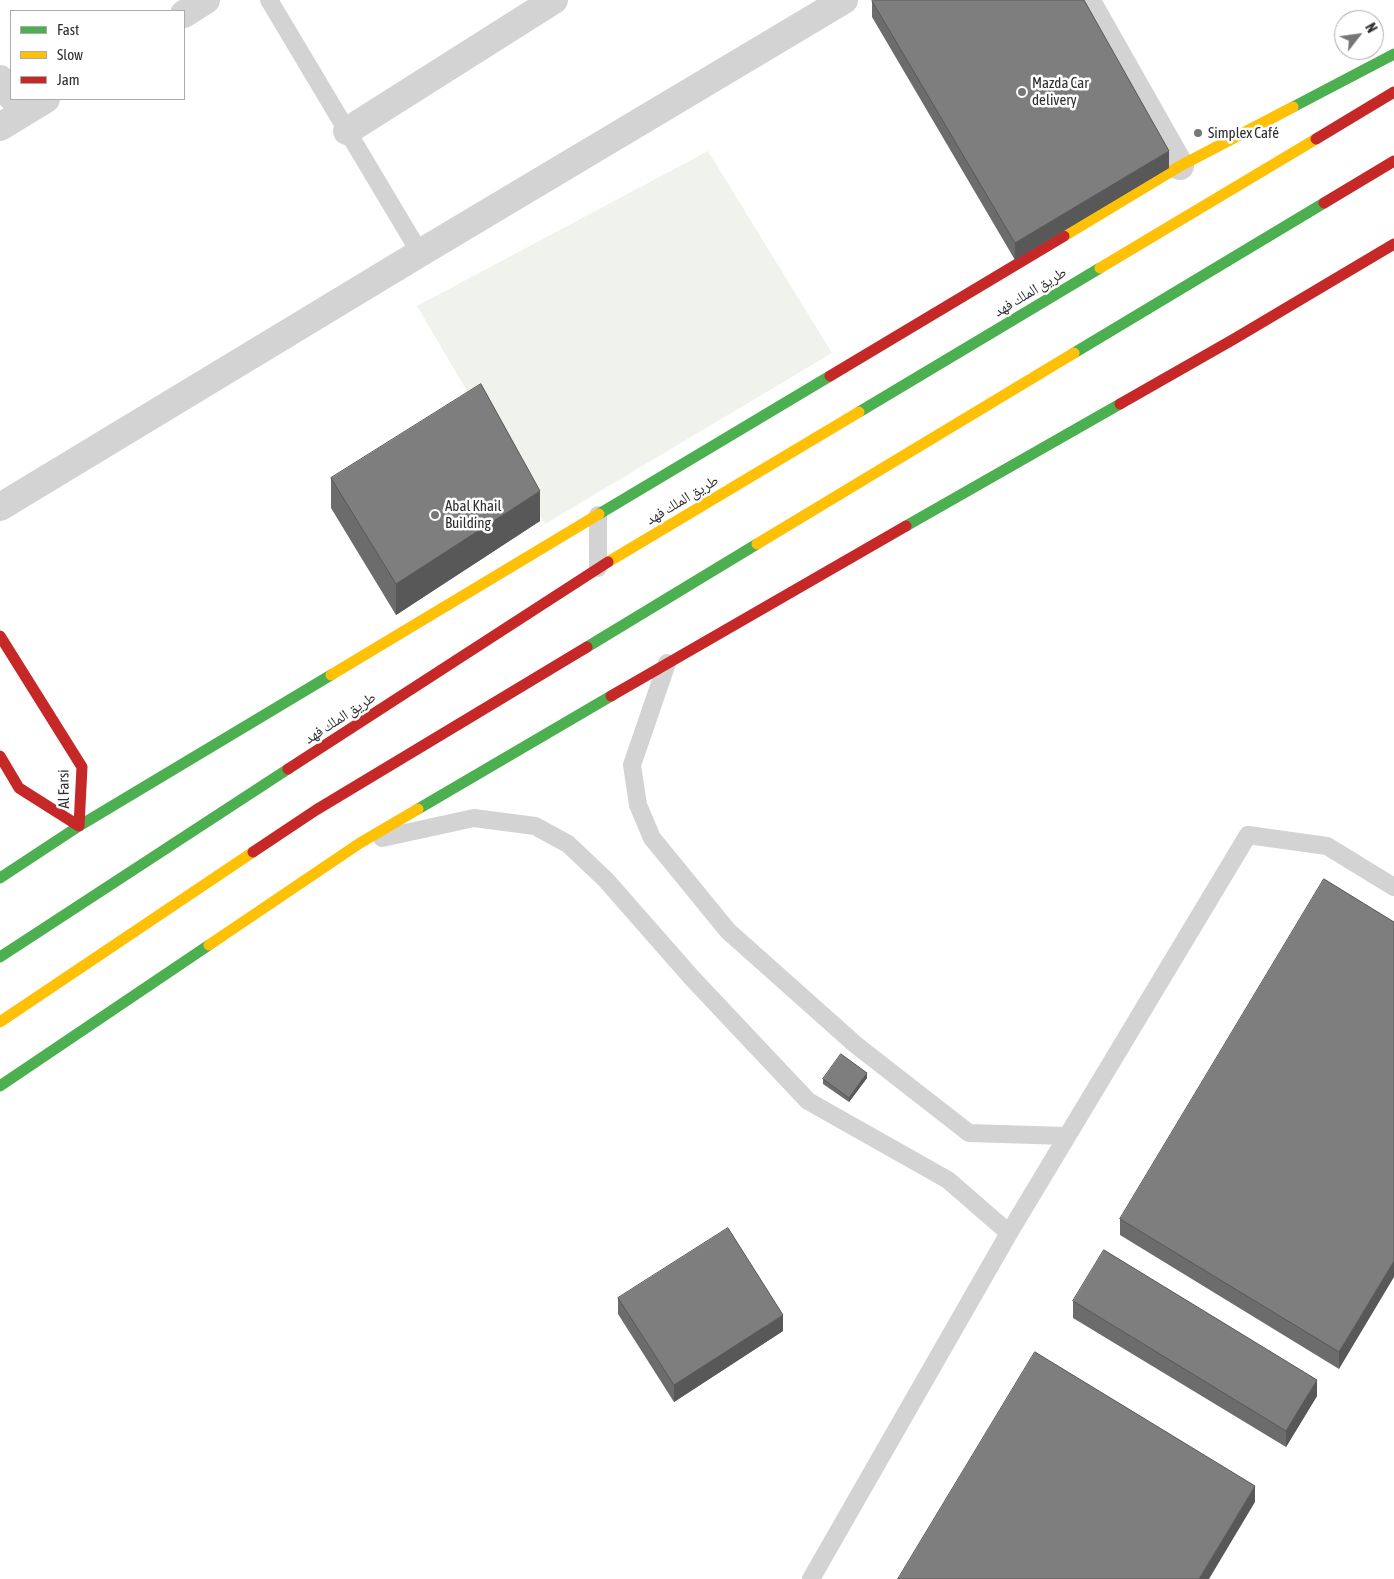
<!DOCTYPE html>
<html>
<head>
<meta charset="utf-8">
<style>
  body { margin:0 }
  #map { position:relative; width:1394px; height:1579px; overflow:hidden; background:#fff; font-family:"Asap Condensed",sans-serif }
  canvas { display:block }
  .legend { position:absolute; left:10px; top:10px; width:175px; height:90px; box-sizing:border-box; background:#fff; border:1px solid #ababab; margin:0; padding:6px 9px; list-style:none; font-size:15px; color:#2e2e2e }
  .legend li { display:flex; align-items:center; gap:10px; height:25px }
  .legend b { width:25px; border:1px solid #ababab }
  .north { position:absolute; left:1334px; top:10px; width:50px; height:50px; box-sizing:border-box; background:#fff; border:1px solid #ababab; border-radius:50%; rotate:60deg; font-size:14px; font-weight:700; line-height:20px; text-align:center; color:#2e2e2e }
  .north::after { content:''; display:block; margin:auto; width:18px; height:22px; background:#777; clip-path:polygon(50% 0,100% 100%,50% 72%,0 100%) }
</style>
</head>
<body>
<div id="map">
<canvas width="1394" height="1579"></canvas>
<ul class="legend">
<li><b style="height:6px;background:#4caf50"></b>Fast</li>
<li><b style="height:6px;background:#ffc107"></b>Slow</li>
<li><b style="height:6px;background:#c62828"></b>Jam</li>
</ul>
<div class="north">N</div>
</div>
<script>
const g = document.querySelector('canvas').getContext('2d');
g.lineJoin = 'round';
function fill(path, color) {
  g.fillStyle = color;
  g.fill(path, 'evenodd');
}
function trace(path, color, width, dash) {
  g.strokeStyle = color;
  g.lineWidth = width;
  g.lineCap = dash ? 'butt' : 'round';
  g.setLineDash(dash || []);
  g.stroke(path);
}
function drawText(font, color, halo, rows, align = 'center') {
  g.font = font + ' "Asap Condensed","Noto Naskh Arabic",sans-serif';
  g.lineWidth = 5;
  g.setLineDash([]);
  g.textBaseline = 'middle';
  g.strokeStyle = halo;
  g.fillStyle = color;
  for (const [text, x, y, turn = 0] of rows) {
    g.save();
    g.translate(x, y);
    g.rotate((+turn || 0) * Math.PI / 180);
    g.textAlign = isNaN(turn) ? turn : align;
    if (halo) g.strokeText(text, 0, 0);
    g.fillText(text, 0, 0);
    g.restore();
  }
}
const green = new Path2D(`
  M708 151 832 353 545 524 417 306Z`);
const lane = new Path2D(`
  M269 0 420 253
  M598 515V568
  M667 663 632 765 638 805 652 838 728 931 856 1045 969 1133 1066 1136
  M382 838 474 818 535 826 568 844 606 880 692 978 808 1101 948 1180 1009 1233
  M811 1579 1009 1233 1248 835 1327 846 1394 887`);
const street = new Path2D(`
  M1086 0 1180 166
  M184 14 206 0
  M0 79 11 96
  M0 127 46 99
  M347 131 554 0
  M0 507 420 253 844 0`);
const fast = new Path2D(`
  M1293 107 1394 54
  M1074 353 1324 203
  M859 412 1100 268
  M599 514 830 376
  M906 526 1120 404
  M587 647 757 544
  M418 809 611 696
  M0 878 79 826 331 675
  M0 957 288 769
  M0 1086 209 945`);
const slow = new Path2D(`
  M1064 236 1180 166 1293 107
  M1100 268 1316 139
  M757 544 1074 353
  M608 562 859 412
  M331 675 599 514
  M209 945 360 843 418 809
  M0 1022 253 852`);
const jam = new Path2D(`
  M1316 139 1394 92
  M1324 203 1394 161
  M830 376 1064 236
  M1120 404 1234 339 1394 244
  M0 636 82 767 79 826 19 788 0 756
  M611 696 906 526
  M288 769 608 562
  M253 852 316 810 587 647`);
const wall = new Path2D(`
  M872 1 1169 168 1015 260 872 17Z
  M331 478 540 521 396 615 331 508Z
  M1394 922 1339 1369 1120 1235V1219Z
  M867 1078 849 1102 823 1084V1079Z
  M618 1298 783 1331 674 1402 618 1314Z
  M1073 1301 1317 1396 1286 1447 1073 1318Z`);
const shadedWall = new Path2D(`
  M1169 151V168L1015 260V243Z
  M540 491V521L396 615V584Z
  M867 1073V1078L849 1102V1098Z
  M1394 1261V1277L1339 1369V1352Z
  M783 1315V1331L674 1402V1385Z
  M1317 1380V1396L1286 1447V1431Z
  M1255 1486V1502L1209 1579H1199Z`);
const building = new Path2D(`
  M874 0H1084L1169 151 1015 243 872 1Z
  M481 384 540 491 396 584 331 478Z
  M1324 879 1394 922V1261L1339 1352 1120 1219Z
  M841 1054 867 1073 849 1098 823 1079Z
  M728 1228 783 1315 674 1385 618 1298Z
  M1104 1250 1317 1380 1286 1431 1073 1301Z
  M1035 1352 1255 1486 1199 1579H898Z`);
const markers = [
  [1022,92,5,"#777"],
  [1198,133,5,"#777"],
  [435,515,5,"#777"]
];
const poiNames = [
  ["Mazda Car",1032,83],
  ["delivery",1032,100],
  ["Simplex Café",1208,133],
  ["Abal Khail",445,506],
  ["Building",445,523]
];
const streetNames = [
  ["طريق الملك فهد",1030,292,-31],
  ["طريق الملك فهد",682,500,-31],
  ["طريق الملك فهد",340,718,-33],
  ["Al Farsi",64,789,-91]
];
fill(green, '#f0f3ec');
trace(lane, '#d3d3d3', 18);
trace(street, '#d3d3d3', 28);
trace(fast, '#4caf50', 11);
trace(slow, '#ffc107', 11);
trace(jam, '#c62828', 11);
fill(wall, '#6c6c6c');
fill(shadedWall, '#585858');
fill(building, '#7e7e7e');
trace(building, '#585858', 1);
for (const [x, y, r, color] of markers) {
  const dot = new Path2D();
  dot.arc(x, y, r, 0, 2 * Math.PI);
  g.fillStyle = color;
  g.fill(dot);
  trace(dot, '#fff', 2);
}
drawText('15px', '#2e2e2e', '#fff', poiNames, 'left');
drawText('15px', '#2e2e2e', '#fff', streetNames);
</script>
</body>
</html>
